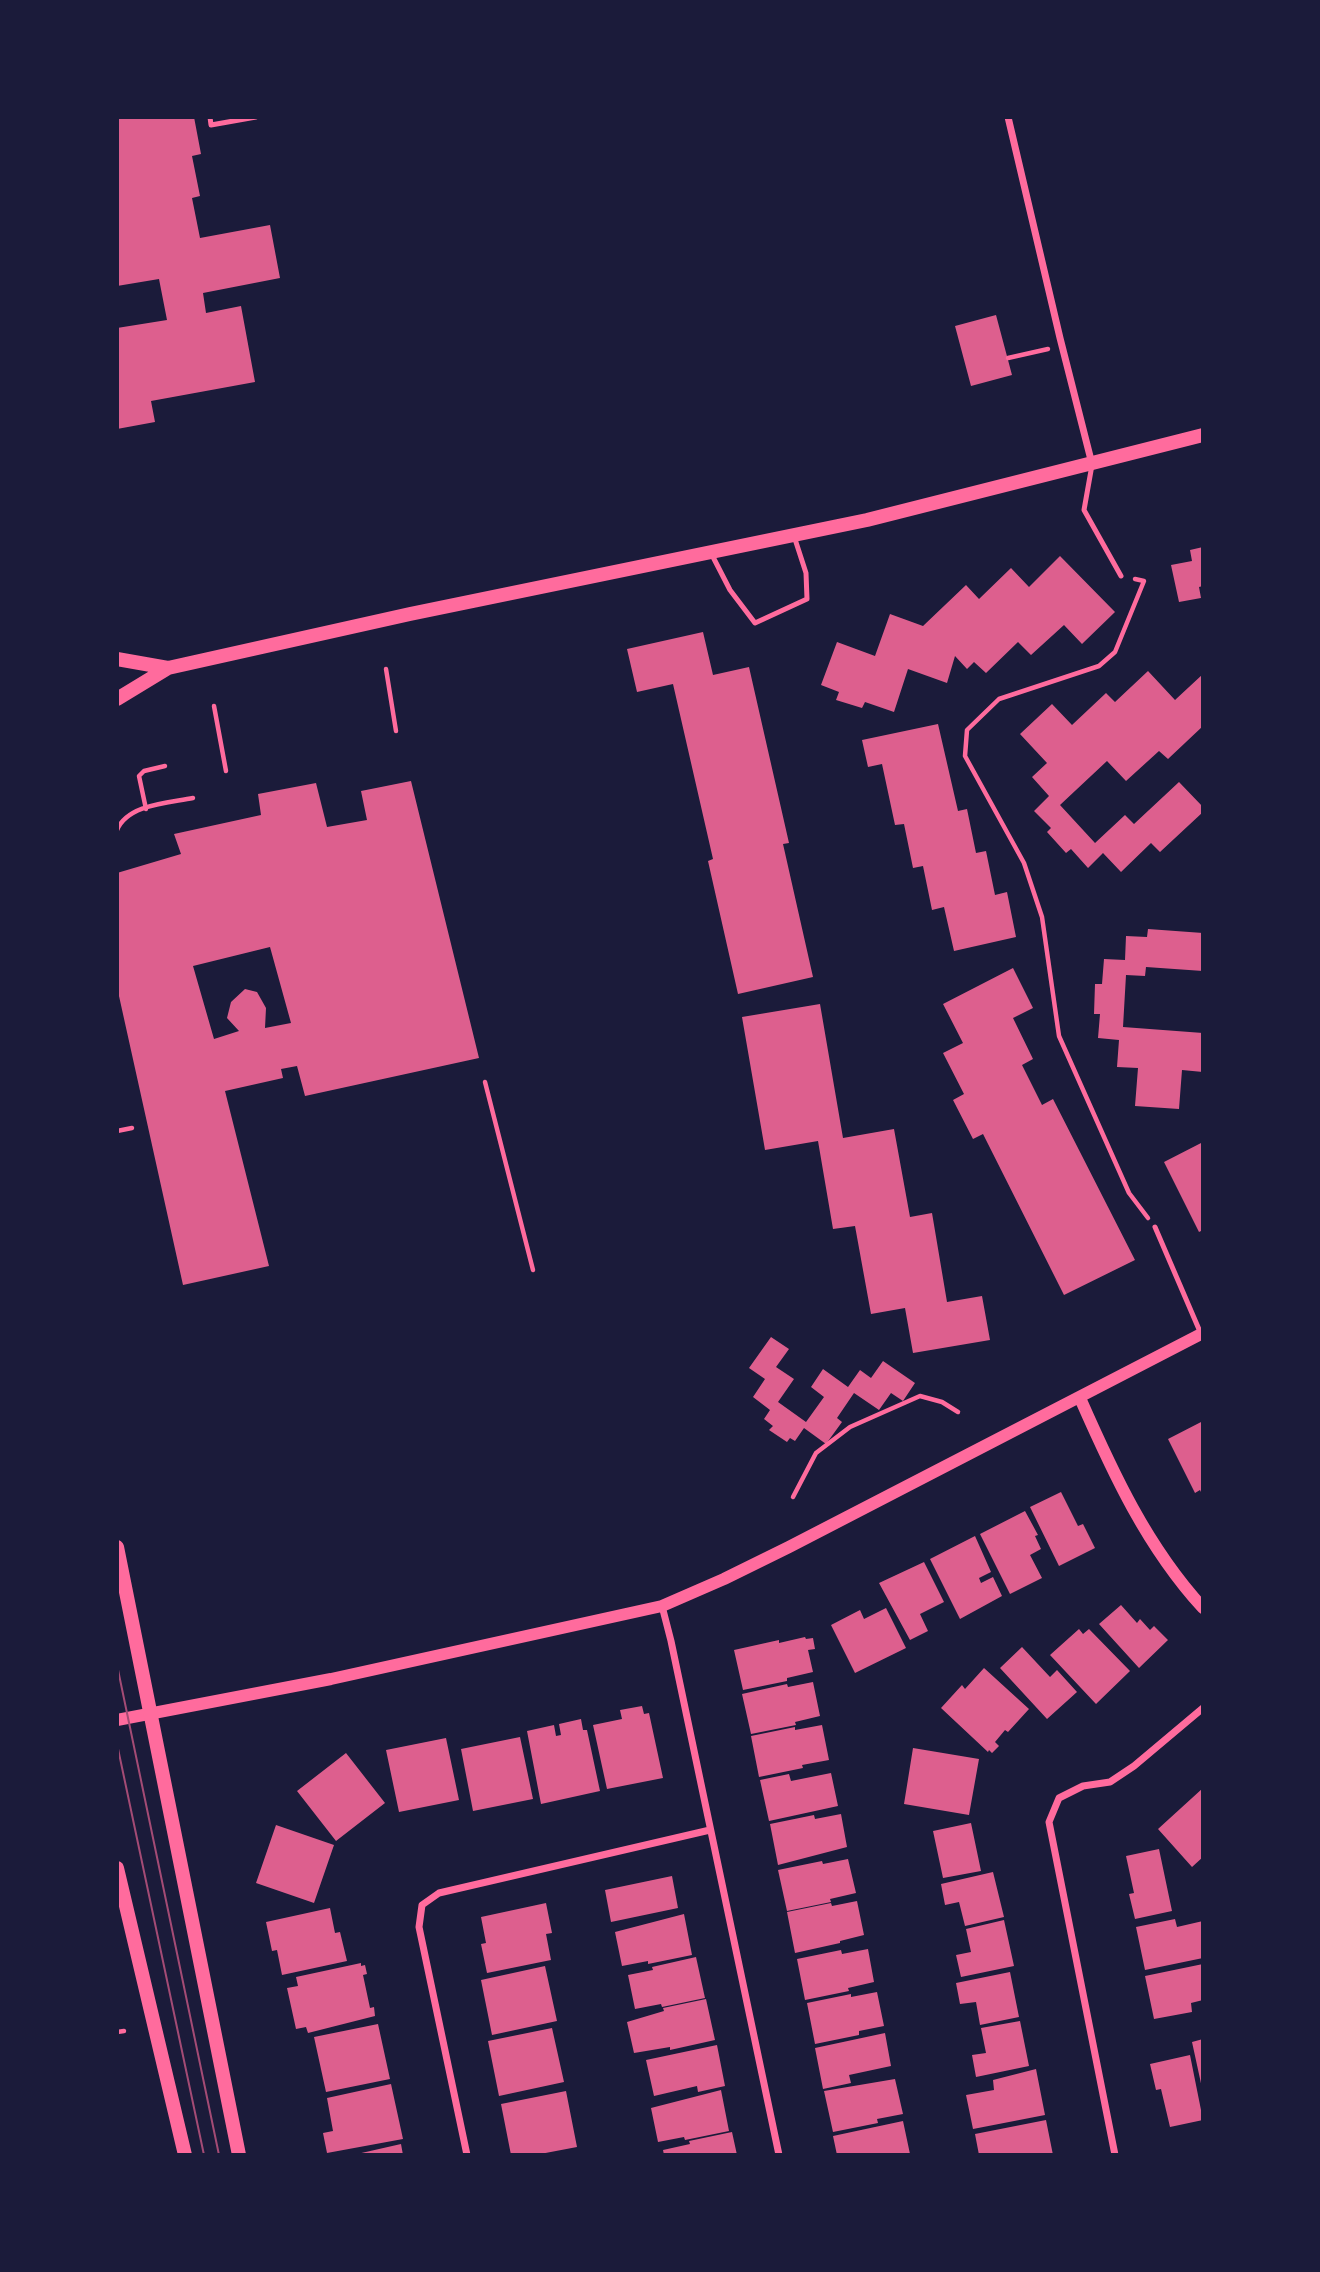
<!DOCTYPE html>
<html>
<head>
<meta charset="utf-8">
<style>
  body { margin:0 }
  #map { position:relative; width:1320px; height:2272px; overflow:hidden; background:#1b1b3a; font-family:Manrope,sans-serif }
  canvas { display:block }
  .frame { position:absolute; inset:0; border:119px solid #1b1b3a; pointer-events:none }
</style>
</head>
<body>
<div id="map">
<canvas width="1320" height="2272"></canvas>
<div class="frame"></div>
</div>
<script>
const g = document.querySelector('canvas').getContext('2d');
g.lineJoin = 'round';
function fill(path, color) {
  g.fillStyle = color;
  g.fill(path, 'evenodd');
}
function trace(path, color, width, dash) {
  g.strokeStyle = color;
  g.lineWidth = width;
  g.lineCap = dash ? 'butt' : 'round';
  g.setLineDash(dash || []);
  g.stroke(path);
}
const building = new Path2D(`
  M117 117H194L201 154 192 156 200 196 192 198 200 238 270 225 280 278 203 293 206 313 241 306 255 382 151 401 155 422 117 429V328L167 320 159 279 117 286Z
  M996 315 1012 375 971 386 955 326Z
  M1203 547V586L1199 587 1201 598 1179 602 1171 565 1192 561 1190 550Z
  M1060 556 1115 612 1082 644 1064 625 1031 655 1018 642 986 673 974 662 967 669 955 656 947 683 908 669 894 712 865 702 862 708 836 700 839 692 821 685 837 642 875 656 890 614 923 626 966 585 979 599 1011 568 1029 587Z
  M703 632 713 675 749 667 789 843 783 844 813 977 738 994 708 861 713 859 673 684 637 692 627 649Z
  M1148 671 1175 700 1203 674V726L1168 759 1159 751 1126 781 1107 761 1060 805 1095 843 1125 815 1134 824 1179 782 1203 807V812L1160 852 1151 843 1121 872 1103 853 1088 868 1071 849 1066 853 1047 832 1051 828 1034 811 1049 796 1032 777 1047 763 1020 734 1052 704 1072 725 1106 693 1115 702Z
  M938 724 958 811 967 809 976 853 986 851 995 895 1007 892 1016 937 954 951 944 907 932 910 923 866 913 868 904 824 895 825 882 764 868 767 862 740Z
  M411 781 479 1058 305 1096 297 1066 281 1069 283 1078 225 1091 269 1266 183 1285 117 987V873L181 854 174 834 261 815 258 794 316 783 327 827 367 820 361 791ZM270 947 291 1023 265 1028 266 1008 257 992 245 989 231 1002 227 1018 239 1031 214 1039 193 966Z
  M1148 929 1203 933V971L1146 967 1145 976 1126 975 1123 1027 1203 1033V1072L1182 1070 1179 1109 1135 1106 1138 1068 1117 1067 1119 1040 1098 1038 1100 1014H1094L1095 984H1102L1104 959 1125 960 1126 936 1147 937Z
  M1013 968 1033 1008 1013 1018 1033 1059 1022 1065 1042 1105 1053 1099 1135 1260 1064 1295 983 1134 973 1139 953 1100 964 1094 943 1053 963 1043 943 1004Z
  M820 1004 843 1138 894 1129 910 1217 932 1213 947 1302 982 1296 990 1340 913 1353 905 1308 871 1314 855 1226 833 1229 818 1141 765 1150 742 1017Z
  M1203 1142V1230L1199 1232 1164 1162Z
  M771 1337 789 1349 776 1367 794 1379 778 1402 806 1422 824 1397 811 1387 823 1369 848 1387 860 1370 871 1378 883 1361 915 1383 903 1401 891 1393 879 1410 854 1393 837 1418 842 1422 826 1444 804 1428 795 1441 790 1438 787 1442 769 1430 773 1426 764 1419 770 1410 753 1397 765 1379 749 1368Z
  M1203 1421V1496L1200 1490 1195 1493 1168 1439Z
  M1061 1492 1078 1526 1083 1524 1095 1548 1059 1566 1030 1507Z
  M1025 1511 1038 1535 1035 1536 1041 1549 1030 1555 1042 1578 1010 1594 980 1534Z
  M975 1536 991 1572 979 1578 981 1583 993 1577 1002 1596 960 1619 930 1559Z
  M924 1562 944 1602 920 1614 928 1631 910 1640 879 1583Z
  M1121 1605 1137 1623 1140 1619 1150 1630 1154 1626 1168 1640 1139 1668 1099 1624Z
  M886 1608 906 1648 855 1673 831 1625 860 1610 864 1619Z
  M1079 1629 1083 1634 1089 1629 1130 1671 1096 1704 1050 1655Z
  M805 1637 806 1639 813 1638 815 1649 808 1650 813 1672 787 1678V1681L743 1690 734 1650 779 1640V1643Z
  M1022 1647 1050 1677 1057 1670 1077 1692 1047 1719 1000 1668Z
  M984 1668 1029 1709 1008 1732 1005 1730 995 1742 999 1746 992 1753 989 1750 988 1752 941 1708 962 1685 965 1689Z
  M813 1682 820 1716 795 1722 796 1725 751 1734 742 1694 787 1684 788 1687Z
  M642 1706 644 1714 649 1713 663 1778 607 1789 593 1725 622 1719 620 1710Z
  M581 1719 583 1730H587L600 1791 541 1804 527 1731 554 1725 556 1736 561 1735 559 1724Z
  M822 1725 829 1760 802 1765 803 1768 759 1777 751 1736 795 1727V1730Z
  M520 1737 533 1799 473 1811 461 1749Z
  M446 1738 459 1800 399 1812 386 1750Z
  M913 1748 979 1759 969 1815 904 1804Z
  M346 1753 385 1803 336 1841 297 1791Z
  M831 1773 838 1806 769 1821 760 1780 789 1774 791 1781Z
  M1203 1788V1857L1192 1867 1158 1829Z
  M841 1814 847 1847 778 1865 770 1824 814 1815 815 1819Z
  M971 1823 981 1871 943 1878 933 1831Z
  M276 1825 334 1845 314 1903 256 1883Z
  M1159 1849 1172 1911 1135 1919 1129 1894 1134 1893 1126 1856Z
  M848 1859 856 1893 830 1899 831 1902 787 1911 778 1870 822 1861 823 1864Z
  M993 1872 1004 1917 965 1926 959 1902 945 1905 941 1884Z
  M672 1876 678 1908 611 1922 605 1890Z
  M857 1901 864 1935 840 1941V1943L795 1953 787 1912 831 1903 832 1906Z
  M546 1903 552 1933 546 1934 551 1960 487 1973 481 1944 486 1943 481 1917Z
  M330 1908 335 1933 340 1932 347 1961 282 1975 277 1950 272 1951 266 1922Z
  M684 1914 692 1955 648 1964V1961L622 1966 615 1932Z
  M1175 1919 1177 1927 1203 1921V1958L1145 1970 1136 1927Z
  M1004 1920 1014 1966 961 1977 956 1955 971 1952 966 1929Z
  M868 1949 874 1982 848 1988 849 1991 805 2000 797 1959 841 1950 842 1954Z
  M696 1957 705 1998 662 2007 661 2004 635 2009 628 1975 653 1970 652 1967Z
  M361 1963V1966L365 1965 367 1974 363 1975 370 2008 374 2007 375 2016 308 2033 306 2027 296 2029 287 1988 298 1986 296 1977Z
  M1203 1964V2000L1191 2003 1192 2012 1154 2019 1145 1976Z
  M545 1966 557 2021 492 2035 481 1980Z
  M1010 1972 1019 2017 980 2025 976 2002 960 2004 956 1983Z
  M877 1992 884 2026 859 2031V2035L815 2044 807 2003 851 1994V1997Z
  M706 1999 715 2040 670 2050V2047L634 2053 627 2022 664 2011 663 2008Z
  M1020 2021 1029 2066 976 2077 972 2055 986 2053 981 2028Z
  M378 2024 390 2079 326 2092 314 2037Z
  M552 2028 564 2082 499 2096 488 2041Z
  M885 2033 891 2066 849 2075 851 2083 823 2089 815 2048Z
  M1203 2039V2087L1202 2088 1192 2042Z
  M717 2045 725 2086 698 2092 697 2086 654 2096 646 2060Z
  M1190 2055 1203 2120 1170 2127 1161 2089 1156 2090 1150 2064Z
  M1036 2069 1045 2115 973 2129 966 2095 994 2090 993 2080Z
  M895 2079 903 2114 877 2119 878 2123 833 2132 824 2091Z
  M391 2084 403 2139 327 2153 323 2133 333 2131 327 2098Z
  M721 2090 729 2131 685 2140 684 2137 658 2142 651 2108Z
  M566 2091 577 2147 535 2155H511L501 2104Z
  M1046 2120 1053 2155H979L975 2134Z
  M903 2121 910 2154 837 2155 833 2136Z
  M732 2132 737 2155H664L663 2150 690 2144 689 2141Z
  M401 2144 403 2155H358L357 2154Z`);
const path = new Path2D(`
  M1008 358 1048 349
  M1135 579 1144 581 1115 652 1099 666 999 699 967 730 965 756 1024 863 1042 917 1059 1036 1129 1193 1148 1218
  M386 669 396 731
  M214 706 226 771
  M146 809 139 776 144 771 165 766
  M117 830C128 804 169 803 193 798
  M485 1082 533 1270
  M117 1131 132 1128
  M793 1497 816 1453 850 1427 920 1396 942 1402 958 1412
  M117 2032 124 2031`);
const service = new Path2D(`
  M210 117 211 125 256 117
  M1092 465 1084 510 1121 576
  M712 555 730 590 755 623 807 599 806 573 794 536
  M1155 1227 1201 1334`);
const minor = new Path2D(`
  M1008 117 1060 338 1092 464
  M662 1606 671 1641 779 2155
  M467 2155 419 1927 422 1905 439 1893 710 1830
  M1115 2155 1049 1822 1059 1798 1083 1786 1110 1782 1134 1766 1203 1708`);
const tertiary = new Path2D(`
  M1080 1398C1113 1473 1147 1547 1203 1608
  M117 1720 331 1679 662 1606 724 1579 789 1547 1203 1333`);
const secondary = new Path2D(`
  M117 659 168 668
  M117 699 168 668 410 614 867 520 1203 435
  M117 1547 239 2155
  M117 1868 185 2155`);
const tram = new Path2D(`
  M117 1665 219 2155
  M117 1744 204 2155`);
fill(building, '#dd5f8e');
trace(path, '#ff6b9d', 4.5);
trace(service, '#ff6b9d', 5);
trace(minor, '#ff6b9d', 7);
trace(tertiary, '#ff6b9d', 12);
trace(secondary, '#ff6b9d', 14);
trace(tram, '#a44b75', 2);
</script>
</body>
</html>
